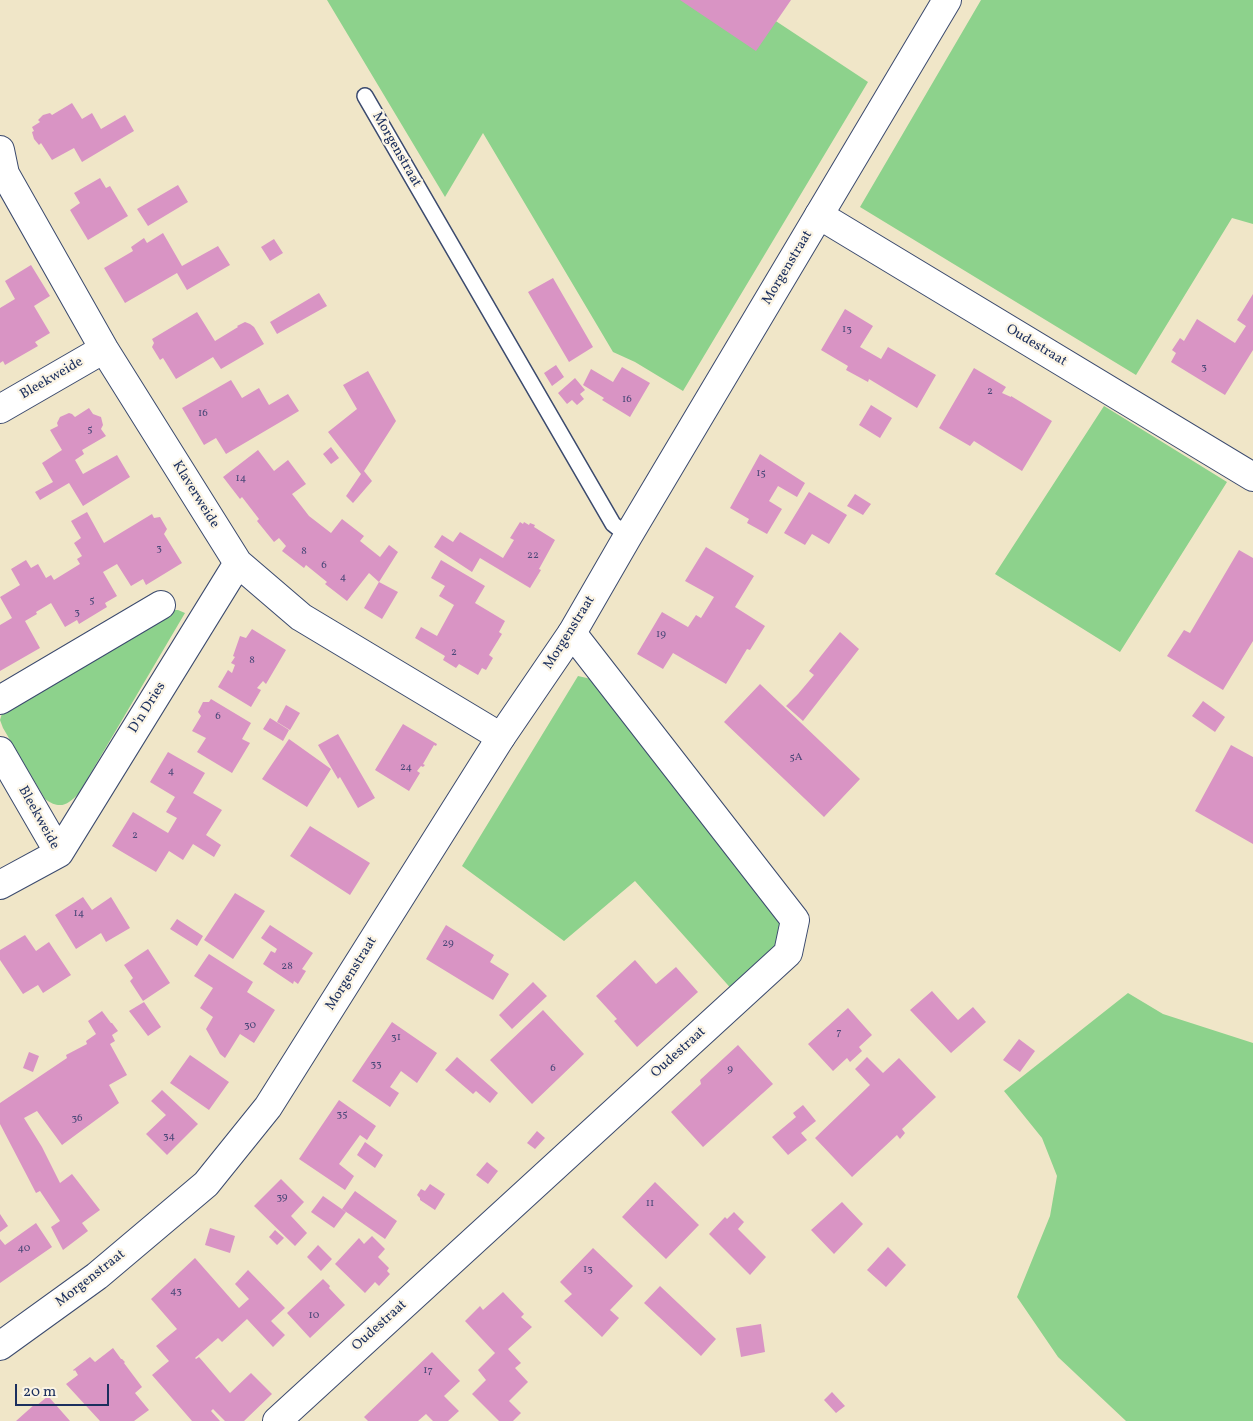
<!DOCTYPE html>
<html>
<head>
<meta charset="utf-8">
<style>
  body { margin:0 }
  #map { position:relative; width:1253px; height:1421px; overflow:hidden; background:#f0e6c8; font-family:Vollkorn,serif }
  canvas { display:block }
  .scale { position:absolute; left:15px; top:1384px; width:94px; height:22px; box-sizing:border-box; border:2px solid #1b2f5e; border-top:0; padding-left:6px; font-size:15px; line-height:18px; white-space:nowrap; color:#1b2f5e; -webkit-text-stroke:4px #fcf5e5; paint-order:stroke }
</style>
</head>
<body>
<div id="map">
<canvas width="1253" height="1421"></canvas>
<div class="scale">20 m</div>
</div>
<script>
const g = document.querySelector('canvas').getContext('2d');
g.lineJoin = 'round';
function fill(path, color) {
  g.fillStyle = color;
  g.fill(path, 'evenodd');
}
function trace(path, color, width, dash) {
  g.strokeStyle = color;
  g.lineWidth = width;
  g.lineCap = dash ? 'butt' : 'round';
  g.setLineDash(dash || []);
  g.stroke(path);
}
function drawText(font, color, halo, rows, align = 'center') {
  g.font = font + ' Vollkorn,serif';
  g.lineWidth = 4.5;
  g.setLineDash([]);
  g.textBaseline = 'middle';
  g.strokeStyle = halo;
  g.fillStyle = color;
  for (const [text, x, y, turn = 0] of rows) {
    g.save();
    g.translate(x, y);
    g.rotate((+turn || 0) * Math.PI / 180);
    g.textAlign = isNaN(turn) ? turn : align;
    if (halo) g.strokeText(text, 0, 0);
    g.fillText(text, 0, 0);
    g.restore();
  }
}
const green = new Path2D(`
  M327 0H744L868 82 683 391 635 362 613 352 483 133 445 197Z
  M981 0H1253V224L1232 218 1136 375 860 207Z
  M1104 406 1227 482 1120 652 995 574Z
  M171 610H178L185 613 79 793C68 805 60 810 45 799L3 728 0 720 3 710Z
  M578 676 600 681 770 905 780 923 779 940 773 956 735 993 635 881 564 941 462 866Z
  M1128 993 1163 1014 1253 1043V1421H1126L1058 1357 1017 1297 1050 1216 1057 1176 1042 1138 1004 1091Z`);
const building = new Path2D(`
  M680 0H791L756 51Z
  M72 103 82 119 92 113 101 129 125 115 134 131 82 162 74 148 52 160 41 143 39 145 34 139 32 132 34 131 32 127 40 122 38 120 43 115 50 113 52 115Z
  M100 178 106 188 110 186 128 216 88 240 70 210 80 203 74 193Z
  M178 185 188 202 148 226 137 209Z
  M163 233 182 266 218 246 230 265 187 290 177 273 125 303 104 268 133 251 131 247 144 238 147 243Z
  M274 239 283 253 270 261 261 247Z
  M31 265 50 296 34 306 50 333 35 342 38 346 5 365 3 361 0 363V308L15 299 5 281Z
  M553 278 593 347 569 362 528 292Z
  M319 293 327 306 277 334 270 322Z
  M1253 294V350L1225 395 1171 362 1176 353 1172 350 1180 338 1184 341 1197 319 1235 343 1246 326 1237 320Z
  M845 309 873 326 860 347 881 359 888 347 936 375 917 408 869 379 868 382 846 370 848 366 821 350Z
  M197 312 215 341 238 327 237 326 245 322 250 324 254 327 264 344 221 369 213 357 176 379 163 358 160 360 152 347 154 343 152 339Z
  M556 365 564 377 552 386 544 373Z
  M622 367 650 383 630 417 602 400 604 398 583 385 591 369 613 382Z
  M974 368 1006 387 1002 393 1011 397V396L1052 421 1022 471 974 441 970 446 939 428Z
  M368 371 396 421 364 471 372 481 353 503 346 496 361 474 328 432 357 409 343 385Z
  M575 378 585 390 580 394 584 399 577 405 572 400 567 404 558 393Z
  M231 380 242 398 259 388 269 405 288 394 299 411 226 454 216 438 204 445 182 408Z
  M871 405 892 418 880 438 859 425Z
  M89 408 93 414 101 417 103 425 101 429 106 436 82 450 84 454 75 460 83 474 117 455 130 477 83 506 69 483 40 500 35 492 53 482 42 463 62 450 50 430 58 426 57 423 60 417 69 413 72 414 75 417Z
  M331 447 339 458 331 464 323 454Z
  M258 450 274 471 288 460 306 484 292 494 309 516 331 533 342 519 364 536 360 541 380 557 389 545 398 552 379 582 398 592 382 619 364 608 379 582 369 573 347 601 325 584 327 582 306 565 304 568 282 551 286 546 279 538 274 542 257 521 259 519 242 497 240 499 223 477Z
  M760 454 805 483 797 497 778 486 769 501 782 509 767 534 747 523 749 519 730 508Z
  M809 492 847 515 829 544 812 534 805 545 784 533Z
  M855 494 871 504 863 515 847 506Z
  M87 512 104 543 152 514 154 518 160 517 167 529 164 534 182 563 146 585 143 579 131 586 117 564 103 572 117 596 105 603 107 607 79 624 77 620 65 627 51 603 36 612 37 614 25 621 40 648 0 671V625L12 618 0 597 20 585 11 569 26 560 31 568 38 564 46 578 51 575 54 580 80 564 77 559 82 556 74 543 81 538 71 521Z
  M520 522 523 524 524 522 529 525 530 523 535 525 534 527 555 540 539 569 541 570 530 588 480 558 472 572 434 547 442 535 453 542 460 532 503 558 514 540 510 538Z
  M706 547 754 576 735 607 765 626 750 650 747 649 726 684 673 653 663 669 637 654 662 612 688 627 696 615 701 618 714 597 685 581Z
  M1239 550 1253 558V641L1223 690 1167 656 1184 630 1190 633Z
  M441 560 485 586 475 603 505 621 499 632 502 634 489 655 493 658 486 670 482 668 478 675 459 664 456 668 443 660 445 656 415 638 421 627 437 636 454 605 439 596 445 586 431 578Z
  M252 629 286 650 266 684 263 681 257 688 261 690 251 707 218 687 228 670 232 673 235 665 231 663 235 657 233 656 240 636 246 638Z
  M840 632 859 649 803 721 786 706 798 694 814 675 809 671Z
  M760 684 860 779 824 817 724 722Z
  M211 699 251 723 242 739 250 743 232 773 197 752 206 738 192 731 201 716 198 712 203 702H209Z
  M1203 701 1225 717 1215 732 1192 716Z
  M286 705 300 713 290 730 277 722Z
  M270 718 289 730 283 741 263 729Z
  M403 724 437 744 436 746 434 745 423 764 425 765 423 767 421 766 417 771 420 773 409 791 375 770Z
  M338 734 375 798 358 808 340 777 338 779 318 745Z
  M289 739 331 769 307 807 262 779Z
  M1231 745 1253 757V844L1195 811Z
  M168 752 205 773 193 793 222 810 206 835 221 845 214 857 193 844 183 860 169 851 156 872 112 846 133 812 168 833 177 818 166 812 175 797 150 782Z
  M310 826 370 863 350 895 290 856Z
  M235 893 265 911 233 959 204 940Z
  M83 897 92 910 111 897 130 928 106 942 101 933 76 949 55 915Z
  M177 919 203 936 197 946 170 929Z
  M270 925 313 953 302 969 306 971 298 984 294 981 293 984 263 964 271 951 275 953 277 949 261 938Z
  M446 925 494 955 490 962 509 974 493 1000 426 959Z
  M25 935 36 951 49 942 71 975 43 993 38 985 23 994 0 960V950Z
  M148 949 170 983 143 1001 130 981 133 978 124 965Z
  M209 954 253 982 247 992 275 1010 254 1043 240 1034 225 1058 220 1054 206 1029 213 1017 200 1008 213 988 194 976Z
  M635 960 656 984 676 967 698 992 637 1047 614 1021 617 1019 596 996Z
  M533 982 547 996 512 1029 499 1015Z
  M932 991 958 1020 973 1007 986 1022 951 1053 910 1010Z
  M144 1002 161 1027 148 1036 129 1011Z
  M848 1008 872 1035 859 1047 862 1051 850 1062 847 1058 833 1071 808 1044Z
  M543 1010 584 1054 532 1104 490 1060Z
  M102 1011 111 1023H112L118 1031 112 1035 115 1041 110 1044 127 1075 109 1085 119 1103 62 1145 37 1111 24 1118 42 1147 60 1183 72 1174 100 1210 82 1223 88 1231 63 1250 51 1227 60 1221 40 1191 36 1193 0 1124V1103L67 1058 66 1055 87 1044 86 1041 96 1034 88 1021Z
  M392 1022 437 1053 417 1083 401 1071 390 1087 399 1093 390 1107 352 1081Z
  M1019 1039 1035 1051 1020 1072 1003 1060Z
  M738 1045 773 1084 703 1147 671 1112 701 1084 700 1080Z
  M29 1052 39 1056 33 1072 23 1068Z
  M190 1055 229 1082 209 1110 170 1083Z
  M457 1057 498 1093 490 1103 476 1091 473 1094 445 1070Z
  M867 1057 883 1073 899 1058 936 1097 902 1129 905 1133 900 1139 897 1135 852 1177 815 1138 870 1085 855 1069Z
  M162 1090 198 1124 167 1155 146 1134 166 1115 151 1101Z
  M339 1100 376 1126 367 1140 360 1135 339 1164 354 1176 345 1190 299 1159Z
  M803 1105 816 1121 801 1133 807 1140 788 1155 772 1137 796 1117 793 1113Z
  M537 1131 545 1138 535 1149 527 1143Z
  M365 1142 383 1155 375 1168 357 1155Z
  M487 1162 498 1171 488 1184 476 1175Z
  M281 1179 304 1202 291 1216 307 1233 295 1246 254 1206Z
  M655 1182 699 1225 666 1259 622 1217Z
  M430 1184 445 1194 435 1210 420 1200V1198L417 1195 421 1189 425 1191Z
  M355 1191 397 1221 385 1239 342 1209Z
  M323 1196 346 1212 334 1228 311 1212Z
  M842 1202 863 1224 834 1254 811 1230Z
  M734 1212 744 1222 738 1229 766 1257 750 1275 709 1234 725 1217 727 1219Z
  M0 1214 8 1226 0 1232Z
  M36 1223 52 1247 0 1283V1239L5 1245Z
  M210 1228 235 1236 230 1253 205 1245Z
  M275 1230 284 1238 277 1245 269 1237Z
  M372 1236 385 1249 378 1257 389 1268 387 1271 390 1274 379 1286 375 1282 365 1293 335 1264 359 1238 364 1244Z
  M318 1245 332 1259 321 1271 307 1257Z
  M888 1247 906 1265 886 1287 867 1270Z
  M593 1248 633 1286 610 1310 619 1318 602 1337 564 1301 572 1294 560 1282Z
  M195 1258 239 1308 249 1299 235 1284 248 1270 285 1308 271 1321 285 1335 273 1347 247 1319 222 1342 218 1338 195 1358 196 1359 199 1357 230 1393 251 1373 272 1394 244 1421H225L213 1409 211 1411 220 1421H192L152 1375 169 1361 156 1346 177 1329 151 1299Z
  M323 1279 330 1286 329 1288 345 1305 310 1338 287 1313Z
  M660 1286 716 1339 701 1356 644 1303Z
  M503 1292 524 1314 521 1317 532 1327 508 1349 521 1363 515 1368 528 1382 509 1401 521 1413 513 1421H499L472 1394 486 1380 478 1370 495 1353 465 1321 480 1306 483 1310Z
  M761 1324 765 1352 741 1357 736 1328Z
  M113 1348 121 1359H122L125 1362 124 1363 142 1387 135 1393 149 1410 134 1421H100L66 1384 78 1375 75 1370 74 1371 73 1370 90 1357 95 1362Z
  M432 1352 460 1381 444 1396 459 1411 448 1421H433L426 1414 418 1421H368L364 1417Z
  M832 1392 845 1406 836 1413 824 1400Z
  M48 1396 70 1421H16L35 1404 36 1406Z`);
const service = new Path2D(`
  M365 96 613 524 628 536`);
const minor = new Path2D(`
  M0 150 5 174 104 349 238 563 301 617 501 737
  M819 215 1253 477
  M0 409 104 349
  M0 700 161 605
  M0 751 59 853 0 885
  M59 853 238 563
  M277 1421 788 953 795 920 572 633`);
const tertiary = new Path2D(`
  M0 1346 97 1276 206 1184 268 1107 501 737 572 633 628 536 947 0`);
const numberNames = [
  ["13",847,330],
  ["3",1204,368],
  ["2",990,392],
  ["16",627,400],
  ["16",203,414],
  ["5",90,430],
  ["15",761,474],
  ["14",241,479],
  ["3",159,549],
  ["8",304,552],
  ["22",533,556],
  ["6",324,566],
  ["4",343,578],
  ["5",92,601],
  ["3",77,613],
  ["19",661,635],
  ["2",454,653],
  ["8",252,661],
  ["6",218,717],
  ["5A",796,758],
  ["24",406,768],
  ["4",171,772],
  ["2",135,836],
  ["14",79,914],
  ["29",448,944],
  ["28",287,967],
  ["30",250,1026],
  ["7",839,1033],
  ["31",396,1038],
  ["33",376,1065],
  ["6",553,1069],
  ["9",730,1070],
  ["35",342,1115],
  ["36",77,1119],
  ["34",169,1137],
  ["39",282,1198],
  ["11",650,1204],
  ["40",24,1249],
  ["13",588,1270],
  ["43",176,1292],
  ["10",314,1316],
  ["17",428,1371]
];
const streetNames = [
  ["Morgenstraat",396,150,60],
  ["Morgenstraat",788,268,-59],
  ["Oudestraat",1036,346,31],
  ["Bleekweide",52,379,-30],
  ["Klaverweide",195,495,58],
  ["Morgenstraat",570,633,-58],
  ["D'n Dries",148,708,-58],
  ["Bleekweide",38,818,61],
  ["Morgenstraat",352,974,-58],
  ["Oudestraat",679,1053,-42],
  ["Morgenstraat",91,1279,-38],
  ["Oudestraat",380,1326,-42]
];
fill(green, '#8dd28c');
fill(building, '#d994c4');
trace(service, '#3b4a6e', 18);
trace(minor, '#3b4a6e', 30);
trace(tertiary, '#3b4a6e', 30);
trace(service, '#fff', 15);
trace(minor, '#fff', 28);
trace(tertiary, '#fff', 28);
drawText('11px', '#4a4878', null, numberNames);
drawText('14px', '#1b2f5e', '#fcf5e5', streetNames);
</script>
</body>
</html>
